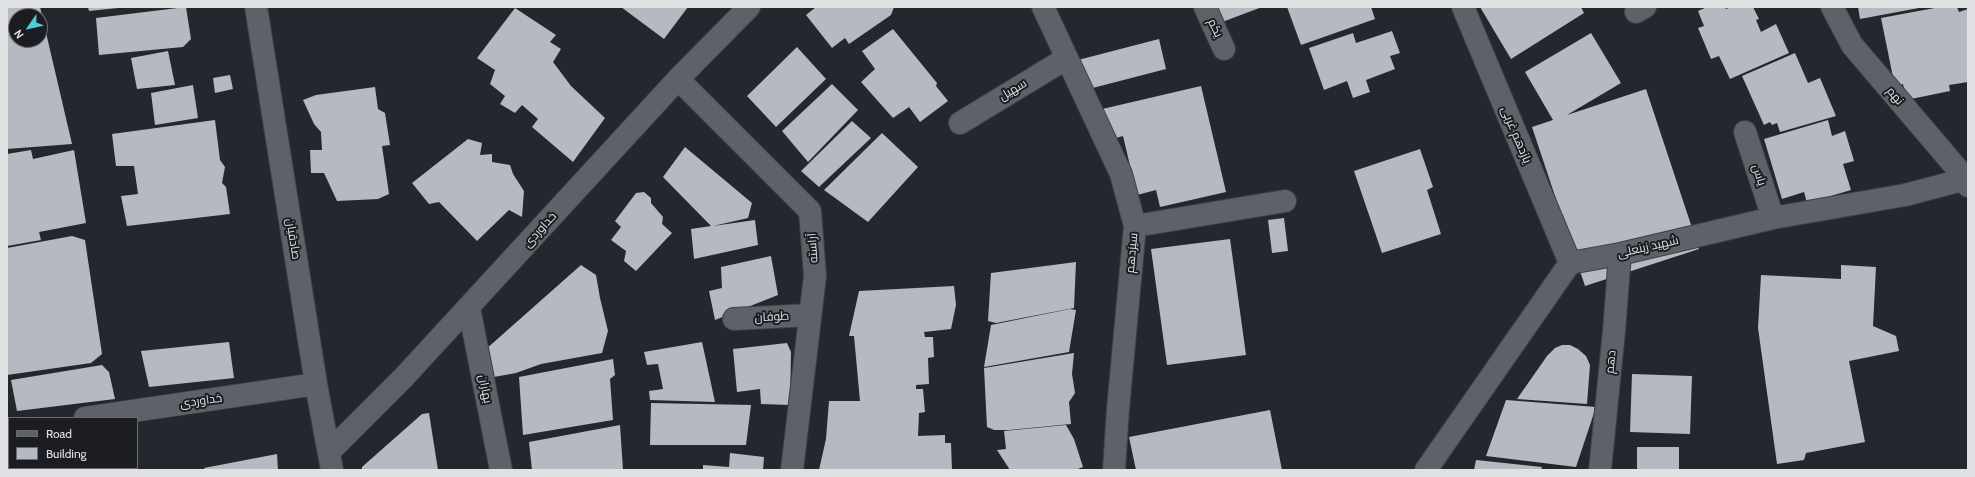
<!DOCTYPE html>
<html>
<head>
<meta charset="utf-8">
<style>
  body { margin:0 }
  #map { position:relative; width:1975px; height:477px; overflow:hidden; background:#24272d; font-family:Cabin,sans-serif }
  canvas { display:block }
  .frame { position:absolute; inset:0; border:8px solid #e0e1e5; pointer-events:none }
  .legend { position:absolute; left:8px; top:417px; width:130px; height:52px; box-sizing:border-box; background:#1b1d23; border:1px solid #6a6b71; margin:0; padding:5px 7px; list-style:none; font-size:12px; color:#e0e1e5 }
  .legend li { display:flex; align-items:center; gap:8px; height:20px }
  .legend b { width:20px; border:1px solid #6a6b71 }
  .north { position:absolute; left:8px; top:8px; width:40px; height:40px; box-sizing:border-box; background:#1b1d23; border:1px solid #6a6b71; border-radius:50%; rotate:236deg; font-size:11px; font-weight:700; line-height:16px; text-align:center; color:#e0e1e5 }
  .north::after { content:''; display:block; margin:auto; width:14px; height:18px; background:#52ccd6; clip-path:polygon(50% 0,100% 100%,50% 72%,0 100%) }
</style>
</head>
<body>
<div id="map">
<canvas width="1975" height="477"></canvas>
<div class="frame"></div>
<ul class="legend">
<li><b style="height:5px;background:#5e6168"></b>Road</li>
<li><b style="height:11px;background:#b6b9c1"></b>Building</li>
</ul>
<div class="north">N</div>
</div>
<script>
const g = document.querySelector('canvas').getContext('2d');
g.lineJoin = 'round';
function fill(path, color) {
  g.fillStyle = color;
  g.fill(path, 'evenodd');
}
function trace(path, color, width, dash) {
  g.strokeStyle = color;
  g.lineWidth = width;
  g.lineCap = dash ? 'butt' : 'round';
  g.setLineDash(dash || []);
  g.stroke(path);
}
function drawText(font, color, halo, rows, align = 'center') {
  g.font = font + ' Cabin,Cairo,sans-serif';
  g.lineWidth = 4;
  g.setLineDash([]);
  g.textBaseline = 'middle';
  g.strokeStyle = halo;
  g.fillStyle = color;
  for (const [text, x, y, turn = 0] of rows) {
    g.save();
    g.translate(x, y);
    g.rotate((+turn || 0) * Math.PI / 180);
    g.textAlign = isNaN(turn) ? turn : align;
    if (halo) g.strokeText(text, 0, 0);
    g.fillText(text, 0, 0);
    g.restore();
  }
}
const building = new Path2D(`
  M7 7H40L72 144 7 149ZM16 16H40V40H16Z
  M88 7H118V8L89 11Z
  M186 7 191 39 183 47 99 55 96 18Z
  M621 7H688L664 39Z
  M816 7H894L891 15 849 44 845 38 832 48 806 15Z
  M1211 7H1262L1217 24Z
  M1287 7H1371L1375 19 1301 45Z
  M1480 7H1581L1584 13 1511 59Z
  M1707 7H1725L1726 9 1731 7H1753L1759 19 1756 20 1761 32 1776 24 1789 53 1730 79 1719 56 1711 59 1698 28 1704 26 1698 11Z
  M1858 7H1919V8L1860 19Z
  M1940 7H1957L1959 12 1968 9V82L1949 85 1950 91 1906 100 1903 84 1895 87 1881 18Z
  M515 8 556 35 550 42 561 49 553 62 571 86 605 118 573 162 532 127 538 119 522 105 515 113 500 104 505 96 490 84 495 70 477 58Z
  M893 29 937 83 936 86 948 101 920 122 909 107 893 118 861 82 875 69 862 51Z
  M1392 31 1400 53 1390 56 1395 69 1366 80 1370 92 1353 98 1347 81 1324 90 1309 48 1353 33 1356 43Z
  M1591 33 1621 83 1567 115 1646 89 1699 249 1585 286 1532 127 1553 120 1525 72Z
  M1159 39 1166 69 1085 90 1078 60Z
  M797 47 826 79 776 127 747 96Z
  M168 51 175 85 137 89 131 58Z
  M1795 53 1808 83 1820 78 1836 116 1780 132 1777 123 1772 125 1770 122 1764 125 1742 76Z
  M230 75 233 89 215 93 213 78Z
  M832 84 858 110 808 162 782 131Z
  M193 85 198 118 155 125 151 93Z
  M1201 86 1226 192 1160 207 1156 190 1137 195 1123 136 1105 141 1098 110Z
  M375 87 378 109 385 113 390 145 382 146 389 194 378 199 337 201 324 173H311L310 150H322L321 132 314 124 303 100 316 95Z
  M215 120 220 160 225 167 222 183 226 187 230 214 127 226 121 196 138 194 134 166H116L112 134Z
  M1828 120 1832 136 1845 131 1854 161 1843 164 1851 190 1807 203 1804 192 1782 199 1764 139Z
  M852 121 871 138 819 187 801 171Z
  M882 133 918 167 868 222 824 190Z
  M468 139 482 143 480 155 492 154V162L510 165 513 174 524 191 522 217 509 210 477 241 439 202 429 204 412 183Z
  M685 147 752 203 748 218 713 226 755 220 758 245 694 259 691 229 711 226 663 177Z
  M1420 149 1433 187 1427 190 1441 234 1382 253 1354 171Z
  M31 150 33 159 74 150 86 223 39 232 41 240 7 246V154Z
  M644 192 651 198V203L663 217 662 224 672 233 636 271 624 261 626 251 611 240 621 227 615 221 636 193Z
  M1284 218 1288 251 1272 253 1268 220Z
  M72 236 85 240 102 354 91 363 7 375V248Z
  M1230 239 1246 355 1167 365 1151 249Z
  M771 256 778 295 715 320 709 291 722 288 721 267Z
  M1076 262 1074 308 996 323 988 321 991 273Z
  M581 265 596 275 600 298 608 331 602 353 541 364 516 373 494 377 485 350Z
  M1841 265 1876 267 1873 326 1896 336 1899 351 1849 361 1865 442 1806 453 1804 460 1777 464 1758 328 1761 275 1841 279Z
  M954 286 956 305 951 329 924 332 925 337H933L934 357 928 358 929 384 916 385V389H923L925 412 919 413 918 436 945 435V443H951L952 470H819L826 439 829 401H860L854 336H849L859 291Z
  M1070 309 1076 310 1069 352 984 367 991 325Z
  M229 342 234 378 149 387 141 351Z
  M702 342 715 402 650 400 649 391 663 389 658 364 647 365 644 352Z
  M787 343 791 352 790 405 761 404 760 389 737 392 733 349Z
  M1562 345H1570L1578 349 1586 356 1590 365 1587 404 1517 399 1547 356 1555 348Z
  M1074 353 1072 374 1075 393 1069 402 1071 424 1009 430H994L987 427 984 368Z
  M613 359 615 375 610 379 613 420 523 435 519 377Z
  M102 365 109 372 115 399 17 411 11 380Z
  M1632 374 1692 376 1690 434 1630 432Z
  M1506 400 1596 407 1576 467 1486 456Z
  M651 403 751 405 746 445H650Z
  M1270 410 1282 470H1136L1129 437Z
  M429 413 438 470H362V467L422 414Z
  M620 425 623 470H532L529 442Z
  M1066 425 1074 439 1083 467 1075 470H1010L997 450 1006 449 1004 431Z
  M1637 447H1679V470H1637Z
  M730 453 764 457 763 470H703V465L729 467Z
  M277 454 278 470H205L204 468Z
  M1476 460 1542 467 1541 470H1474Z`);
const street = new Path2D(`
  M256 7 316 384 332 470
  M1043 7 1121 174 1135 226 1118 409 1114 470
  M1205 7 1224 49
  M1463 7 1570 263
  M1832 7 1852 45 1966 179
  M1636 12 1645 7
  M678 79 810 211 815 276 792 470
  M960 123 1067 58
  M1745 132 1773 218
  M1135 226 1285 201
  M469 308 501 470
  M734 319 810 315
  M85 418 316 384
  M7 429H9
  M329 452 404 377 678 79 749 7
  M1426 470 1570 263 1620 254 1773 218 1905 195 1966 179 1968 186
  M1600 470 1614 331 1620 254`);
const streetNames = [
  ["یکم",1215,28,65],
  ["سهیل",1013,90,-31],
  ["نهم",1895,96,50],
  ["یازدهم غربی",1516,135,67],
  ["یاس",1759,175,72],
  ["خداوردی",540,230,-48],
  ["صادقیان",293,239,81],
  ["شهید زینعلی",1648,247,-13],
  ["آراسته",813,248,-94],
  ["سیزدهم",1132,253,-85],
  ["طوفان",772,317,-3],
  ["دهم",1611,362,-84],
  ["بهاران",485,389,79],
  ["خداوردی",201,401,-8]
];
fill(building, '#b6b9c1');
trace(street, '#404147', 24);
trace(street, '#5e6168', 22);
drawText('12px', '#e0e1e5', '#1b1d23', streetNames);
</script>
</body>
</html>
